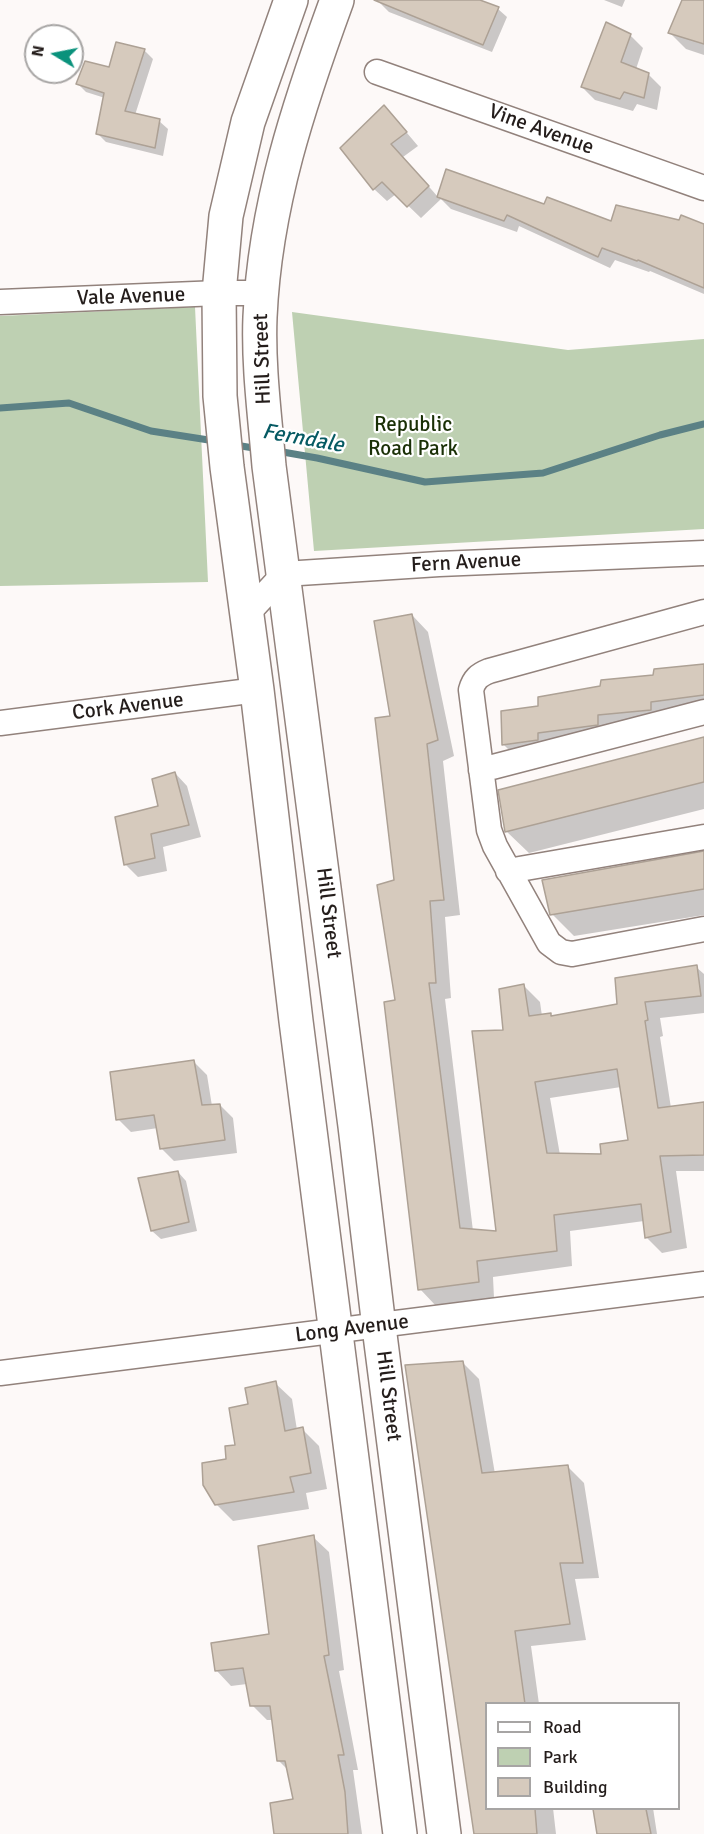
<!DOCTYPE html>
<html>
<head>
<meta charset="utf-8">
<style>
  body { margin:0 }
  #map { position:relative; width:704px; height:1834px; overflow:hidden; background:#fdf9f8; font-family:Signika,sans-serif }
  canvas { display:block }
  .legend { position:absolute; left:485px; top:1702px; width:195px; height:108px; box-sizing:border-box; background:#fff; border:2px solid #a7a5a4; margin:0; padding:8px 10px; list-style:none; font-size:18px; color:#241d1b }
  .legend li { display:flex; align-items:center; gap:12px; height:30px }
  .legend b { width:30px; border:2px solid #a7a5a4 }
  .north { position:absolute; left:24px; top:24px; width:60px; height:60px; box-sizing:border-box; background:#fff; border:2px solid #a7a5a4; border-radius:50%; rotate:280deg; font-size:16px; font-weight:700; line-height:24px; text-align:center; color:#241d1b }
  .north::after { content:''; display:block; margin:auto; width:21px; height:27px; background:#0a927c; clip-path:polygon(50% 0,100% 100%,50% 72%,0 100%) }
</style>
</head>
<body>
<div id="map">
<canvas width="704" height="1834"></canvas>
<ul class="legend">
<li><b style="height:8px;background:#fff"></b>Road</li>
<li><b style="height:16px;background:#bed0b2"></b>Park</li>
<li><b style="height:16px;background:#d6cabd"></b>Building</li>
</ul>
<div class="north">N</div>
</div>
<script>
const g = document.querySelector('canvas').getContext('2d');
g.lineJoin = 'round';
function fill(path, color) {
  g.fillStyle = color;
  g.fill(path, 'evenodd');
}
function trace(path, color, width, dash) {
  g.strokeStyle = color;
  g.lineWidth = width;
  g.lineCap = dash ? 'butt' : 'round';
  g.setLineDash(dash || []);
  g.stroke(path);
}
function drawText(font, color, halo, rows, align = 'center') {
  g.font = font + ' Signika,sans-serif';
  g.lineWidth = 4.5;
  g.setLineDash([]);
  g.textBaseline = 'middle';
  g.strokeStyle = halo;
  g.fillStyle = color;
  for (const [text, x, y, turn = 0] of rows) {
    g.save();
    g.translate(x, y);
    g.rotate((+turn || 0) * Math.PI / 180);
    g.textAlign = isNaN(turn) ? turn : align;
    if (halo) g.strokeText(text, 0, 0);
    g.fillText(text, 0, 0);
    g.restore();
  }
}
const green = new Path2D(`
  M195 307 208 582 0 586V316Z
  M292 312 568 350 704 339V529L314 551Z`);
const shadow = new Path2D(`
  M382 0H477L498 9 507 17 492 52 389 12 380 3Z
  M604 0H625L622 7Z
  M683 0H704V55L686 49 669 32Z
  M630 35 643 48 636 69 648 74 661 87 657 110 637 104 633 111 595 100 582 87Z
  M144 50 153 59 135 115 159 121 168 129 163 156 106 142 97 133 105 98 86 92 78 84Z
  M396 120 418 146 403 157 438 197 447 171 545 206 612 223 704 226V294L650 271 649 272 615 260 610 268 519 226 517 232 451 209 441 199 421 218 396 194 387 201 374 189Z
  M412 615 428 632 454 756 443 761 460 915 445 917 451 998 445 999 473 1231 497 1233 505 1031 524 986 540 1002 542 1016 550 1015 553 1017 619 1005 696 967 704 974V1013L660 1018 663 1036 660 1037 671 1108 704 1103V1171H676L687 1248 662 1253 646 1237 644 1221 570 1231 572 1266 493 1277 494 1298 436 1306 420 1289 397 1002 392 718ZM621 1087 629 1142 603 1155H560L550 1098Z
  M704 666V720L619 737V747L559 755 560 762 526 767 504 745 539 707 655 676Z
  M704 739V809L529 853 506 831Z
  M175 773 187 786 201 837 163 847 167 871 138 877 125 864 160 807Z
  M704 853V915L574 936 552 914Z
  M194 1062 207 1075 212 1106 220 1105 233 1118 237 1153 174 1161 161 1148 158 1128 131 1132 118 1119Z
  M178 1172 186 1181 197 1231 161 1239 152 1231Z
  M463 1363 479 1379 495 1474 568 1467 584 1483 599 1578 575 1579 586 1640 531 1646 539 1704H486V1808H553L556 1834H482Z
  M275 1383 292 1399 297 1430 302 1429 319 1446 327 1489 306 1493 309 1509 233 1521 216 1504 228 1460 237 1446 250 1405Z
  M313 1537 329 1552 344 1670 339 1671 358 1770H353L362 1834H276L295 1801 289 1771 279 1761 273 1720H267L252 1705 247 1684 231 1686 216 1670 271 1635Z
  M595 1808H653L657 1834H599Z`);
const stream = new Path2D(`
  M0 408 69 403 151 431 215 441
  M235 445 260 449
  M277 451 317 458 425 482 543 473 660 435 704 424`);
const building = new Path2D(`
  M374 0H480L499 7 483 45Z
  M682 0H704V44L668 33Z
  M606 22 631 34 621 62 649 73 644 98 624 92 620 99 581 87Z
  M116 42 145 49 125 111 160 119 155 148 96 134 104 93 76 84 85 61 109 67Z
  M384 105 407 132 391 144 429 186 407 207 382 182 373 190 340 148Z
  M446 169 544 204 547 197 611 221 616 205 679 220 681 215 704 224V288L638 260 637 261 602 248 598 257 507 215 504 221 437 197Z
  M412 614 438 740 427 744 444 900 430 901 436 983H429L460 1228 496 1231 472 1031 503 1030 499 989 524 984 529 1016 551 1013V1016L617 1004 615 978 697 965 701 996 645 1002 648 1020 645 1021 658 1108 704 1102V1155L660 1156 671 1232 645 1238 641 1204 554 1215 557 1251 477 1261 479 1282 418 1290 384 1002 395 1000 377 885 394 880 375 718 390 716 374 621ZM617 1069 628 1140 600 1144 601 1154 547 1153 535 1082Z
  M704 664V695L651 702V710L598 715V725L538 733V740L502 745 501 711 538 706V697L600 686 601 680 653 675 654 669Z
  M704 737V782L505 832 498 790Z
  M175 772 189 825 151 834 155 858 124 865 115 817 158 806 152 779Z
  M704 851V889L550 915 542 880Z
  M194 1060 202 1105 220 1104 225 1140 160 1149 154 1115 116 1120 110 1072Z
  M178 1171 189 1222 151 1231 138 1178Z
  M463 1361 482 1473 568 1465 583 1563H560L570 1624 515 1631 525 1704H486V1809H535L537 1834H474L405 1365Z
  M276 1381 285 1431 303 1427 311 1473 290 1477 294 1492 215 1505 203 1485 202 1463 226 1459 225 1446 235 1445 229 1408 248 1404 245 1388Z
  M314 1535 329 1655 324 1656 344 1755H338L345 1792 348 1834H274L270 1803 293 1799 285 1761H277L270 1706H250L243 1668 215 1671 211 1643 269 1634 258 1546Z
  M593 1809H646L651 1834H597Z`);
const street = new Path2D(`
  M377 72 704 188
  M0 302 219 293H262
  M704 612 489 671C479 675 474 679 471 690L489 830 495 846 549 943 561 952 572 954 704 929
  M246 615 284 574 439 564 704 553
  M0 723 257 690
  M481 770 704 712
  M508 871 704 837
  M0 1373 704 1284`);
const secondary = new Path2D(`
  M291 0 248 122 226 216 219 293 220 396 227 467 257 690 296 1021 400 1834
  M337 0C299 104 265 205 260 317 258 366 265 417 269 466L355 1126 379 1327 444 1834`);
const streetNames = [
  ["Vine Avenue",541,130,20],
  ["Vale Avenue",131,297,-2],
  ["Hill Street",263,359,-92],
  ["Fern Avenue",466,563,-3],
  ["Cork Avenue",128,707,-7],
  ["Hill Street",328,913,83],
  ["Long Avenue",352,1329,-7],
  ["Hill Street",388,1396,83]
];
const parkNames = [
  ["Republic",413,425],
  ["Road Park",413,449]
];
const waterNames = [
  ["Ferndale",303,439,10]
];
fill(green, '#bed0b2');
fill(shadow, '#0003');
trace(stream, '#5b8185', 7);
fill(building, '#d6cabd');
trace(building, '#ada195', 1.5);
trace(street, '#92827c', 27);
trace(secondary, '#92827c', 36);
trace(street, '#fff', 24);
trace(secondary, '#fff', 33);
drawText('21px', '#241d1b', '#fff', streetNames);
drawText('21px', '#1a3006', '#fff', parkNames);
drawText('italic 22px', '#065a63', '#fff', waterNames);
</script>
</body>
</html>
